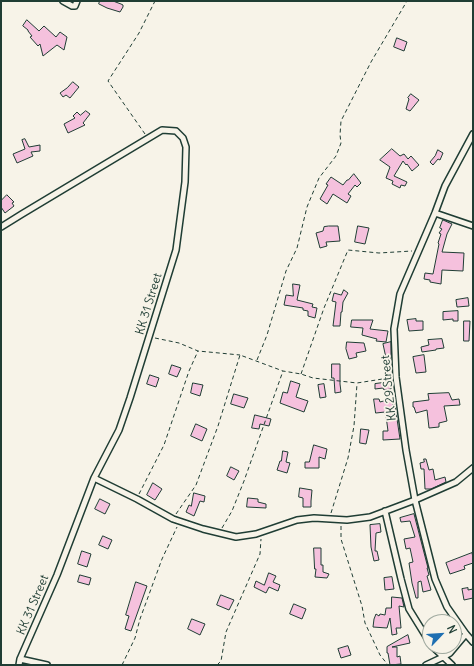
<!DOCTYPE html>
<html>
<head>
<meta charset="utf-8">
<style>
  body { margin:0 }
  #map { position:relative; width:474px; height:666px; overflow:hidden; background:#f7f3e8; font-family:Delius,sans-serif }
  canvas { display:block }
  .frame { position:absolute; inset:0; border:2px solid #1f3d34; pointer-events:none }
  .north { position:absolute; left:422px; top:614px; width:40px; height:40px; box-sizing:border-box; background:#f7f3e8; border:1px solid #a1aaa0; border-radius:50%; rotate:65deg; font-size:11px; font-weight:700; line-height:16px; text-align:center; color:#1f3d34 }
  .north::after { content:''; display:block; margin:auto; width:14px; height:18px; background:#1f6fb2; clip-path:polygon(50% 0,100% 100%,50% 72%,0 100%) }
</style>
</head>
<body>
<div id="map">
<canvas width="474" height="666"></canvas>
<div class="frame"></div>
<div class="north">N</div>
</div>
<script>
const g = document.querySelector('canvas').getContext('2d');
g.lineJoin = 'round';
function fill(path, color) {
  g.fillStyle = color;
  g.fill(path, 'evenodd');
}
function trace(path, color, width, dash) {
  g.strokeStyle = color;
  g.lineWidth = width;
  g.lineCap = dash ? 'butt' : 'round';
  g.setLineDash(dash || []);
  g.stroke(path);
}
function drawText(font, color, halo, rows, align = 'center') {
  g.font = font + ' Delius,sans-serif';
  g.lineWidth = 3.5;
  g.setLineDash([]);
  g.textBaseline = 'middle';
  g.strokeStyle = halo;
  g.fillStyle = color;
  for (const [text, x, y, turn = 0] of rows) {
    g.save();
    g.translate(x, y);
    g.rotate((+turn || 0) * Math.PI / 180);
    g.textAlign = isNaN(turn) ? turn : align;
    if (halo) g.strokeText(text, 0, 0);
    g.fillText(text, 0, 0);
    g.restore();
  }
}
const building = new Path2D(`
  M100 1H113L121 4 123 5V7L120 12 107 8 99 4Z
  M27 20 39 31 44 26 56 37 60 32 67 37 64 50 57 45 43 56 40 44 38 46 30 37 32 36 28 31V30L23 26Z
  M397 38 407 42 404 51 394 47Z
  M73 82 79 87 70 98 66 95 63 97 60 93 67 88Z
  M411 94 419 100 410 111 406 109 409 99 408 98Z
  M86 111 90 114 83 123 85 125 68 133 64 124 75 118 73 116 77 112 80 115Z
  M25 139 29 147 40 145V151L31 152 33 156 17 163 13 154 25 149 22 140Z
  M392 149 400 156 404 154 408 159 411 156 419 165 412 171 407 164 406 165 403 161 394 176 407 182 405 186 401 185 400 188 392 184 393 181 386 178 390 167 380 160Z
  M438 150 443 153 440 160 438 159 433 165 430 162 435 156Z
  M354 174 361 183 357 187 355 185 348 194 351 196 347 203 333 194 327 204 320 199 328 185 326 184 331 177 343 185 347 180H348Z
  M7 195 14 202 12 203 14 206 5 213 1 207V201Z
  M443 220 452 224 447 234 442 252 464 253 463 271 442 270 441 284 430 282V280L424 279 425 273 433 274 439 244 438 243 441 234 439 233 442 229 440 228Z
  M329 226H338L340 241 326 242 327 246 320 248 316 233 323 231 324 227Z
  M358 226 369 228 365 244 355 242Z
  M293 284 300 285 297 300 313 304 312 307 317 308 315 318 308 316V311L303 310V308L284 305 286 295 293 296Z
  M344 290 348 293 343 302 342 312H341L340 326H333L336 302 332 301 334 293 341 295Z
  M468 298 469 306 457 307 456 300Z
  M458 311V321H453V319L443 320V312Z
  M416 319V321H423V330L409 331 407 320Z
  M352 320H373L370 329 388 331 386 342 376 341 377 339 362 335 363 328 351 327Z
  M464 321H470L469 341H464Z
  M442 339 444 348 436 349V350L422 352 421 347 429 345 428 340Z
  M347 342 364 343 366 351 356 353 357 357 349 359 346 349Z
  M391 342V358H386L383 344Z
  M424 355 426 372 416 373 413 357Z
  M332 364H340V384L341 392 335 393 334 378H332Z
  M172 365 181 368 177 377 169 374Z
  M150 375 159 378 156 387 147 384Z
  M291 381 300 384 296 397 308 401 304 412 280 403 283 392 287 393Z
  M390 382 391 389 384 390 383 388 375 389V384Z
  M193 383 203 385 200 396 191 393Z
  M324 384 326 397 320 398 318 385Z
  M449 393 452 400 459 399 460 405 444 406 447 421 439 423V427L429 428 427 410 416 413 414 407H413V402L429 400 428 394Z
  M234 394 248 398 244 408 231 404Z
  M374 399H379L380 402 391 399 393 405H395L397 419 400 439 383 440V431H388L386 416 385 412 376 413Z
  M255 415 271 419 269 426 260 424 259 429 252 428Z
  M196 424 207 429 202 441 191 436Z
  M361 429 369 430 366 444 360 443Z
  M314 445 327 449 325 459 319 457V468H305V462H309Z
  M283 451 288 452 286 462 290 463 287 473 277 470 280 461H281Z
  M424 459H426L429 470 433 469 435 480 445 477 446 482 431 489H425L424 469H421L420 463 424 462Z
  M231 467 239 471 234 480 227 476Z
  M153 483 162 489 155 500 147 495Z
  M300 488 312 490 311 501V507H303V498L299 497Z
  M194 493 205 496 204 502 200 501 194 516 186 512 189 505 191 506Z
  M248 498 258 499V502L266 504V508L247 507Z
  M100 499 110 504 105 514 95 509Z
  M414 514 428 568H427L429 575 427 576 431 590 423 592 421 581 418 582V598H416L412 583 409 563 413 562 410 548 406 549 404 539 415 537 410 521 401 522 400 518Z
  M380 524 381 532 376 533 375 551H377L379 560 374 561 371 547 370 525Z
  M103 536 112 540 108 549 99 545Z
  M314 548H321V565H323V572L329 574 327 578 315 577 316 569H315Z
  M82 551 91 554 87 567 78 564Z
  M472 553 473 557V563L464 566 465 569 450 574 446 563Z
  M269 573 276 576 273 582 280 585 278 591 269 587 266 593 254 587 256 581 264 585Z
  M80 575 91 578 89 585 78 582Z
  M392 577 394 589 385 590 384 578Z
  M136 582 147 586 131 631 125 629 129 616 126 615Z
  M468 588V590L473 589V598L464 600 462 589Z
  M221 595 234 600 229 610 217 605Z
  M392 597 402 598 404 607 399 606 401 628H396L397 634 392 635 390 618 387 628 373 627 374 619 376 614 379 616 380 614 385 615 386 608H391Z
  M294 604 306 609 302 619 290 614Z
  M192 619 205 624 200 635 188 629Z
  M408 635 410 643 392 647H397V657L400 656 401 664 390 665 388 653H387V647Z
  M348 646 351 655 341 658 338 649Z`);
const path = new Path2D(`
  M145 134 108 81 139 33 155 1
  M155 338 179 343 198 351 240 355
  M257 360 267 335 286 271 297 248 307 207 319 178 336 156 341 143 340 135 341 121 371 62 407 1
  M301 374 324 308 348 250 379 253 412 251
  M139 494 164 445 189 371 198 351
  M331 513 348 458 354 426 357 384
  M176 514 196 485 218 426 240 355 283 371 301 374 313 378 357 383 389 378
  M341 526V539L362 606 365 623 380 655 388 665
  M222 528 232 511 244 481 283 371
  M122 665 135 638 140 619 162 559 177 527
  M217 665 221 661 226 632 260 554 261 539`);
const minor = new Path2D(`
  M63 1 72 6H75L77 1
  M473 134 445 186 435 213 400 294 394 329 396 377 406 450 415 500 435 579 447 607 466 634 473 642
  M435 213 473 226
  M1 227 22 214 162 130 176 131 183 138 186 147 185 182 176 250 130 398 119 430 94 478 57 575 20 659 19 665
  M94 478 137 499 173 519 203 529 236 537 256 534 297 520 314 518 347 520 370 517 415 500 456 482 473 468
  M385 511 401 579 409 609 430 643
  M432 646 452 665
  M20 659 47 665
  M426 665 443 657 450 653 466 634`);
const streetNames = [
  ["KK 31 Street",149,304,-73],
  ["KK 29 Street",389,388,-96],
  ["KK 31 Street",33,605,-67]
];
fill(building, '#f5c1dd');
trace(building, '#1f3d34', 1);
trace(minor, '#1f3d34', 8);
trace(path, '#1f3d34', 1, [4, 3]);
trace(minor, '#f7f3e8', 5);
drawText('12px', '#1f3d34', '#f7f3e8', streetNames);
</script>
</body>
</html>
